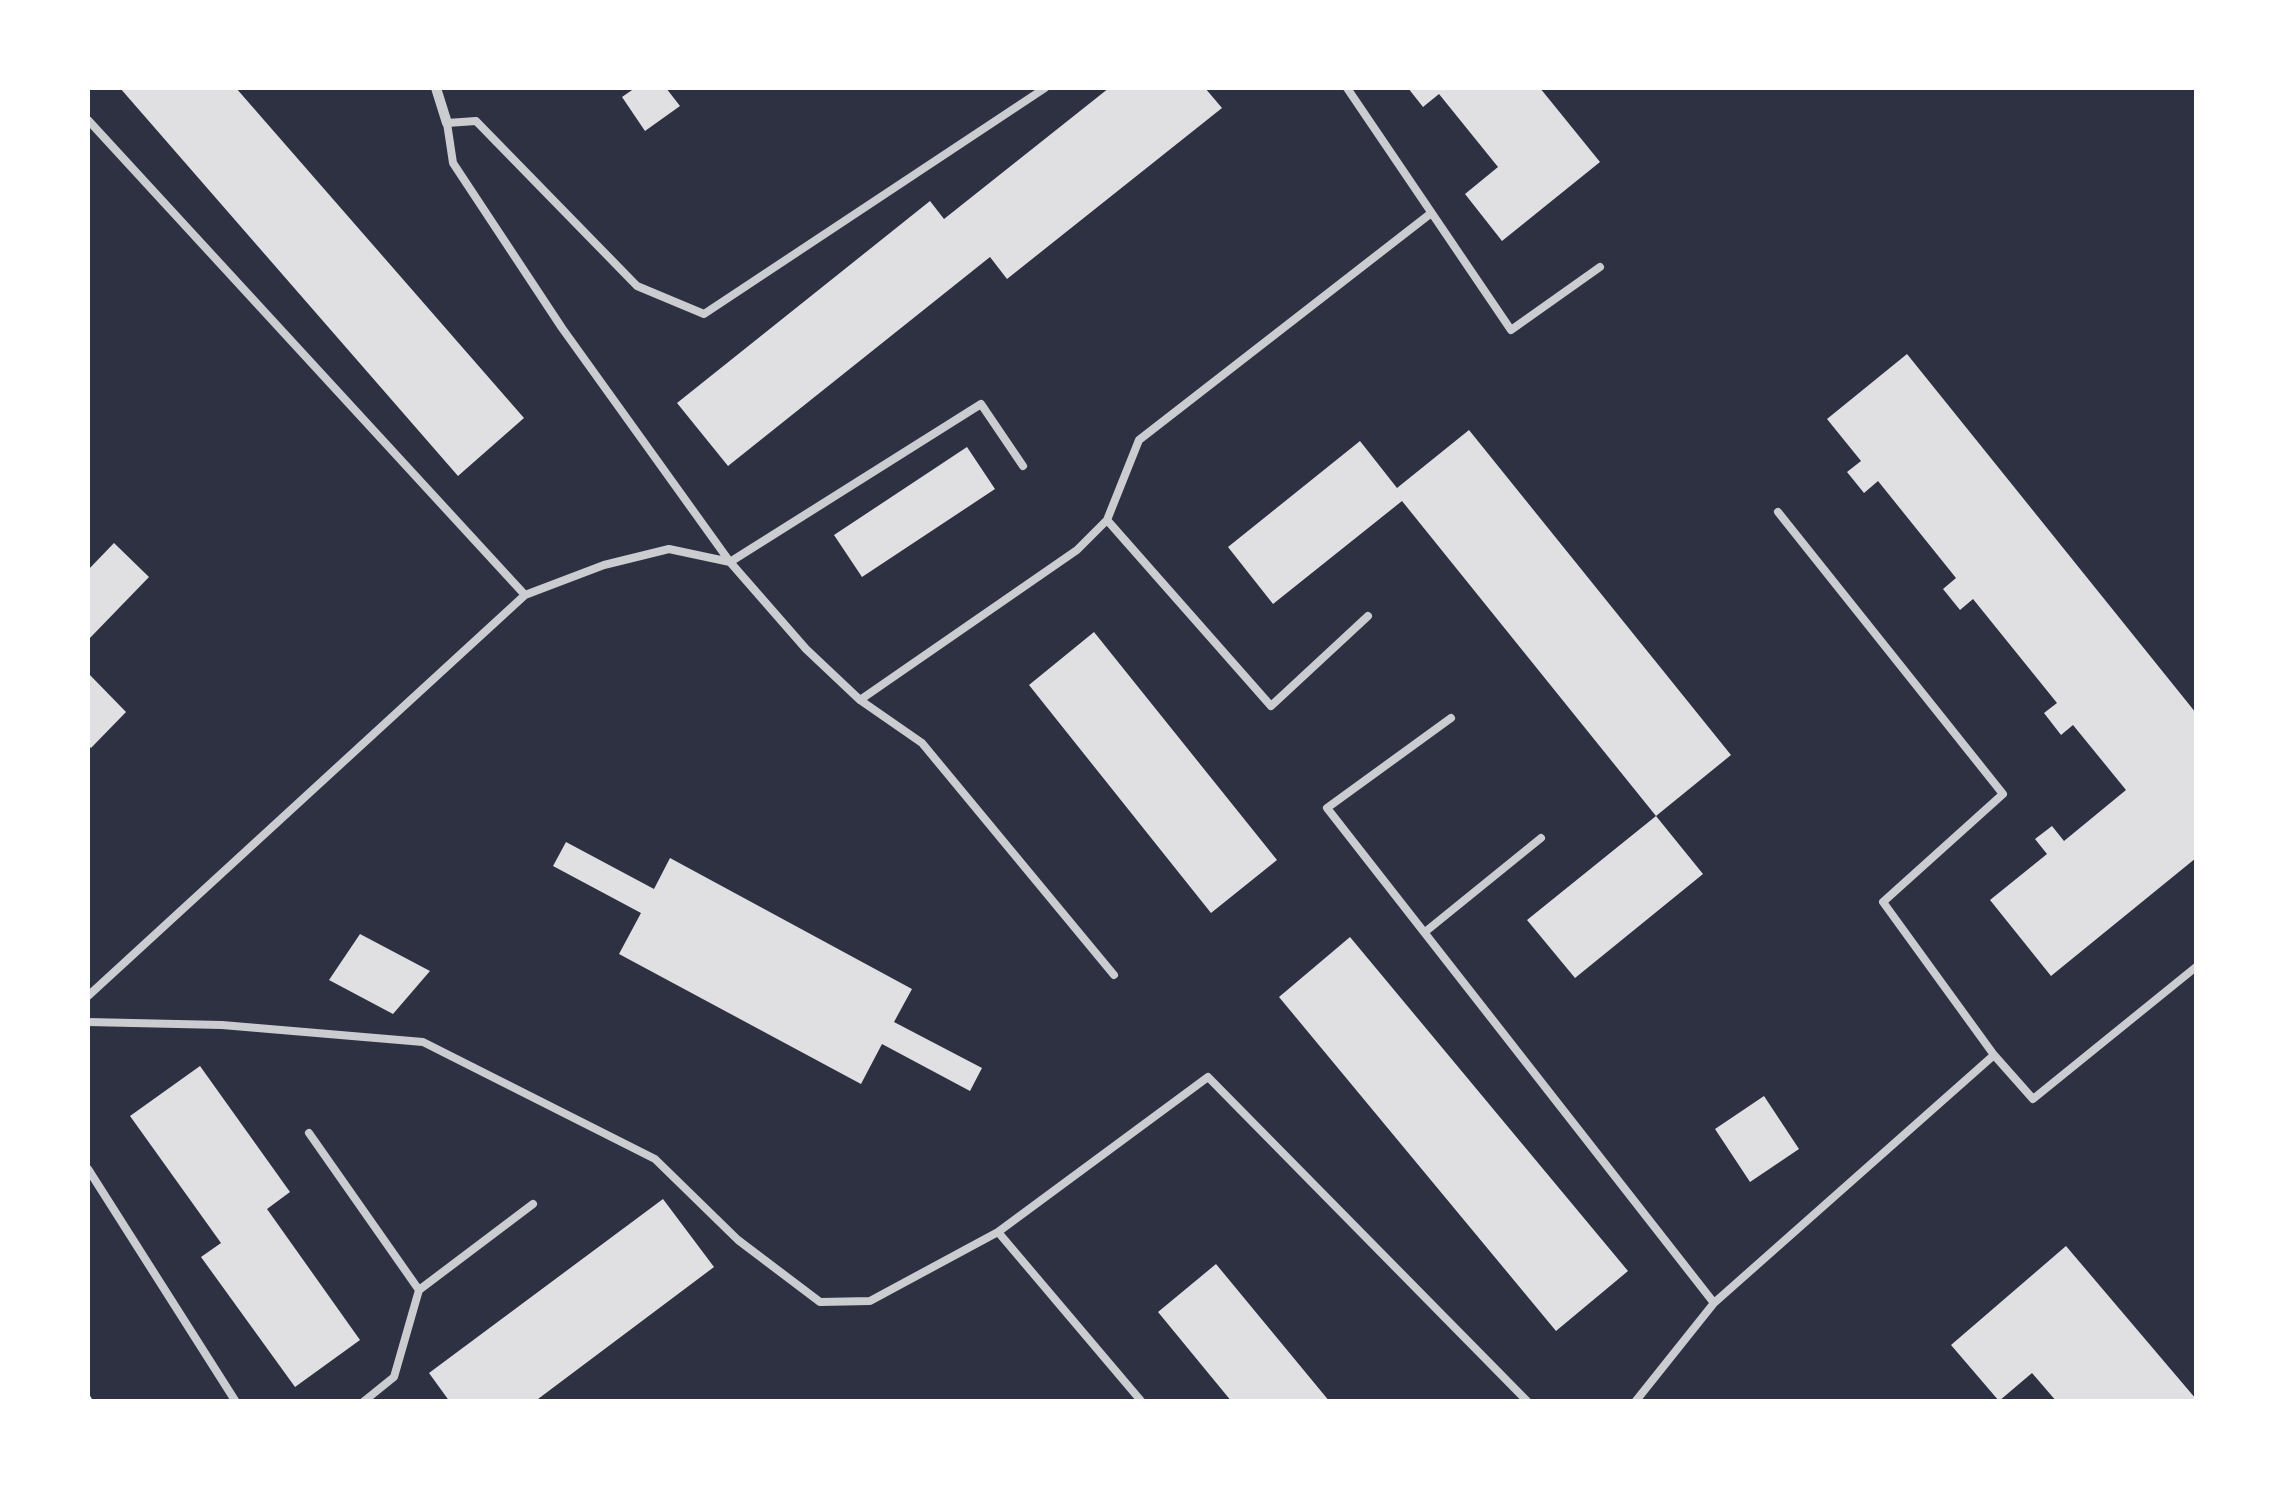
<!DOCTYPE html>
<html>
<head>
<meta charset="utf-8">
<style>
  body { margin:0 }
  #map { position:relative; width:2284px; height:1489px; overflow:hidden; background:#2d3142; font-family:Helvetica,sans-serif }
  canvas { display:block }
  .frame { position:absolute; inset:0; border:90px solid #fff; pointer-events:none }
</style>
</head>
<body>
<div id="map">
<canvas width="2284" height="1489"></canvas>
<div class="frame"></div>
</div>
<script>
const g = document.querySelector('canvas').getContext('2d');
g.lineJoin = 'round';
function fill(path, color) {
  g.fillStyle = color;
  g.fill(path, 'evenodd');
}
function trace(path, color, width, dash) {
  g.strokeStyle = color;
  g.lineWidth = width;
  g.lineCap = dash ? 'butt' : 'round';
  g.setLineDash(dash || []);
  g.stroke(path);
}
const building = new Path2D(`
  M120 88H236L524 418 458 476Z
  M635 88H666L680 106 645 131 622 97Z
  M1109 88H1205L1222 108 1007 279 990 257 728 466 677 403 930 201 944 219Z
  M1408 88H1540L1600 162 1502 241 1465 194 1498 167 1439 94 1423 107Z
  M1907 354 2196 713V858L2051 976 1990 900 2047 854 2035 839 2052 826 2064 841 2126 790 2073 725 2061 735 2044 713 2057 703 1973 599 1960 610 1943 589 1956 578 1878 481 1864 493 1847 472 1861 461 1827 419Z
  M1469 430 1731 755 1656 816 1703 874 1575 978 1527 920 1656 816 1402 501 1273 604 1228 547 1360 441 1397 488Z
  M967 447 995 489 862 577 834 535Z
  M114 543 149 577 88 640V570Z
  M1094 632 1277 860 1211 913 1029 685Z
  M88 673 126 712 91 748 88 745Z
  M566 842 654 889 670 858 912 989 894 1022 982 1068 970 1091 882 1044 861 1084 619 954 641 913 553 866Z
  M360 934 430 971 393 1014 329 980Z
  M1350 937 1628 1271 1556 1331 1279 997Z
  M200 1066 290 1192 267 1209 360 1340 295 1387 201 1257 221 1243 130 1116Z
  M1764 1096 1799 1149 1750 1182 1715 1129Z
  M663 1199 714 1267 534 1402H450L429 1373Z
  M2066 1246 2196 1399V1402H2057L2032 1373 1999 1401 1951 1345Z
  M1216 1264 1330 1402H1232L1158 1312Z`);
const path = new Path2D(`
  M88 1398 90 1402`);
const service = new Path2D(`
  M1045 88 704 314 637 286 476 121 447 123 453 163 562 328 730 562 806 649 860 700 1077 550 1107 520 1139 440 1430 214
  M1347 88 1511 330 1600 267
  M88 120 525 595
  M1778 512 2003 794 1883 902 1994 1055 2033 1099 2196 967
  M1107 520 1271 706 1368 616
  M860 700 922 743 1114 975
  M1451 718 1327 808 1714 1303
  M1425 932 1541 838
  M88 996 525 595 604 565 669 549 730 562 981 404 1023 466
  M88 1022 222 1025 423 1042 655 1159 738 1240 820 1302 870 1301 998 1232 1208 1077 1528 1402
  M309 1133 419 1290
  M88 1169 236 1402
  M998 1232 1142 1402
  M363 1402 394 1377 419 1290 533 1204
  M1635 1402 1714 1303 1994 1055`);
const minor = new Path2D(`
  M436 88 447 123`);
fill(building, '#e0e0e3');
trace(path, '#fff', 6);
trace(service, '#caccd0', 8);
trace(minor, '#caccd0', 10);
</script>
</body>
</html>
